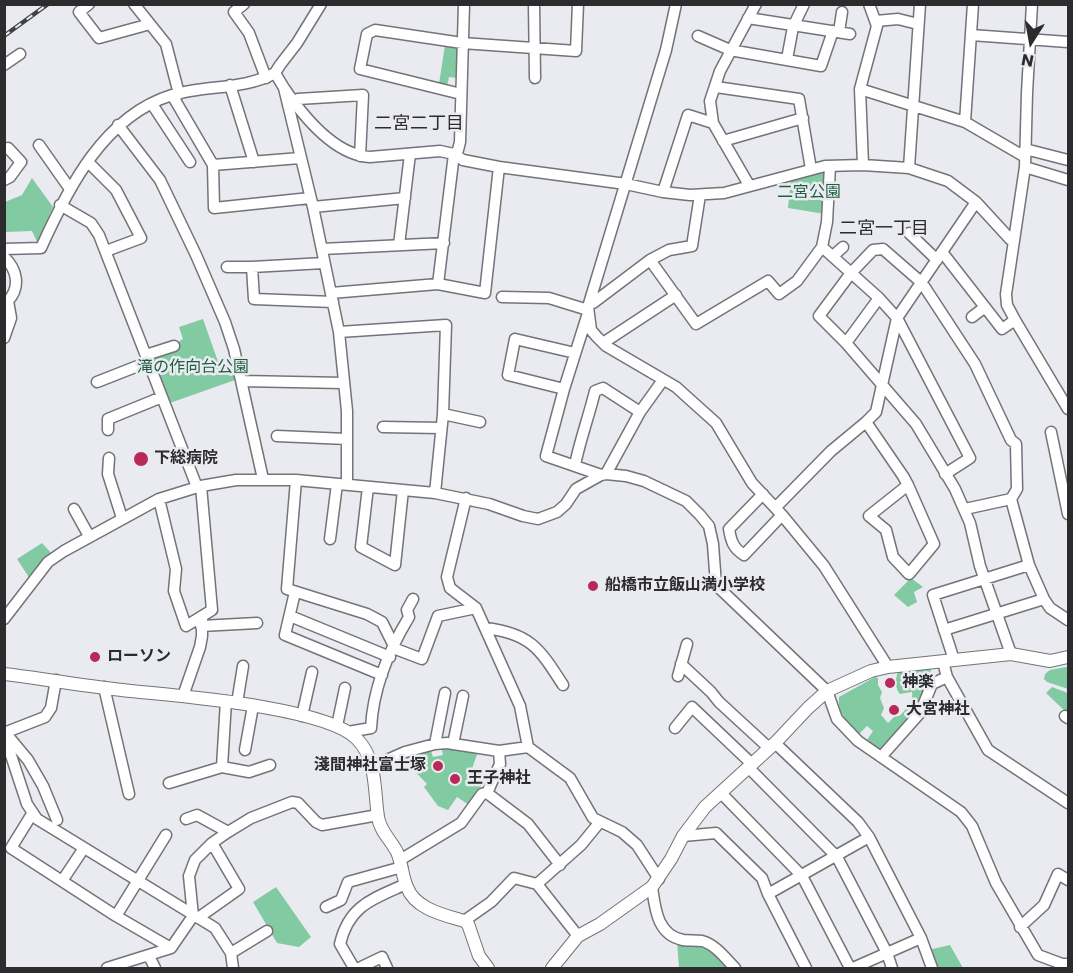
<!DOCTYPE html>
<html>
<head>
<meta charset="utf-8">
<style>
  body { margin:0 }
  #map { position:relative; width:1073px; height:973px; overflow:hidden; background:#eaebf1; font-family:Poppins,sans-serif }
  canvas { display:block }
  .frame { position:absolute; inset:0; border:6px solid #2c2c2e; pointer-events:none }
  .north { position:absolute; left:1001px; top:12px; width:60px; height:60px; -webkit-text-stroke:4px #eaebf1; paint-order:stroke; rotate:191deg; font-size:16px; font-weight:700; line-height:24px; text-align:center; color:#2c2c2e }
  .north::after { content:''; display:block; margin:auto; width:21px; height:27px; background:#2c2c2e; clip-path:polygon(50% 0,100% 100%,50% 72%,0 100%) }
</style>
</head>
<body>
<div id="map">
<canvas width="1073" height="973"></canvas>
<div class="frame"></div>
<div class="north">N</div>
</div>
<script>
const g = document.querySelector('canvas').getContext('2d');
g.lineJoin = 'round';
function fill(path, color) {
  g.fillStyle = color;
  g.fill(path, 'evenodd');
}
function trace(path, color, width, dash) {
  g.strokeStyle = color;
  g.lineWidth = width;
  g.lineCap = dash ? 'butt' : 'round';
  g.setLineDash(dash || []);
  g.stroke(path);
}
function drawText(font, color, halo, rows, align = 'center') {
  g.font = font + ' Poppins,"Noto Sans JP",sans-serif';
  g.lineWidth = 5;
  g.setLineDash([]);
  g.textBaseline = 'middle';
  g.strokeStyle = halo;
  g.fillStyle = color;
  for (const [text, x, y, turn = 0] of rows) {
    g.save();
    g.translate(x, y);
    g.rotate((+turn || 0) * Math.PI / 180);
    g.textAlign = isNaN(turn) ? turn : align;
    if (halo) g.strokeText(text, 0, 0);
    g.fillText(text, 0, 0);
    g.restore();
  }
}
const green = new Path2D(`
  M445 45 459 49 458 78 449 77 447 86 439 84Z
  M828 170 825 214 788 208 791 178Z
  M32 178 53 207 37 242 32 231 5 232V202L22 195Z
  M203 319 222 373 236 369 238 379 167 404 151 357 183 339 179 327Z
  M42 543 52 554 30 579 17 559Z
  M911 578 923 587 914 592 917 602 908 607 894 595Z
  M1066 667 1068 668V689L1047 682 1044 679 1045 674 1050 670Z
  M930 668 932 675 928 681 918 711 882 753 867 743V740L873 731 867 726 859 734C849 724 837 713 839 697L875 677 878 678V685L882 692 880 698 884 708 881 715 888 723 895 716H899C905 712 914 699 912 692L900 694C895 689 895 679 898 672Z
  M1052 687 1068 693V714L1046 693Z
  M441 746 478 752C472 769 466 777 483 788L469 805 457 797 448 810 438 806 424 787 427 784 402 758 430 748 433 757 443 755Z
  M276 887 311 937 299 947 277 943 253 902Z
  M677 941 709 946 731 968H679Z
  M950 945 963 968H935L928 950Z`);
const minor = new Path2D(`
  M89 4 79 12 99 38 150 24
  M134 4 166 44 179 94
  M244 4 234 12 249 33 266 78
  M321 4 297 43 280 65 275 73 284 88 313 207 339 332 347 411V484
  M534 4 535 78
  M676 4 666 50 588 307 591 330 597 337 606 346 676 387 716 423 752 483 782 515 824 566 888 667
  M1032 4 1027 93 1025 167 1006 294 1007 305 1015 320 1068 409
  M748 18 850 34
  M876 21 898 19 918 24
  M839 32 842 12
  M971 35 1068 42
  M698 36 730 50 821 66 833 31
  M787 59 793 27 804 4
  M4 65 20 54
  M230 85 254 162
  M716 87 799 99 811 169
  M284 88C303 116 334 155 370 157L440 151 454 154 463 160 499 167 626 184 663 192 690 195 724 193 825 166 863 165 909 168 948 181 976 202 1010 239 1014 240
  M860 89 965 122 1025 157
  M461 94 360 69 367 34 375 30 462 43 576 51 578 4
  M172 95 213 165 214 208 310 198
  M152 104 190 162
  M288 105 298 99 363 95 360 156
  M965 122 973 4
  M118 125 160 180 196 255 225 322 234 349 263 479
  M723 141 803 118
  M39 145 70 189
  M1025 149 1068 160
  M88 162 116 190 141 238 106 251
  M213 165 300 158
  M863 165 860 89 877 26 869 4
  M1025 167 1068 180
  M909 168 920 4
  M4 180 10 177 21 162 8 148
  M749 185 713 123 710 101 720 71 756 4
  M663 192 688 115 713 123
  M60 205 91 223 99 235 197 487
  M313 207 405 198
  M909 233 937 260
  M399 245 410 154
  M822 247 879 298 897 318 970 458 945 474
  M4 249 41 248C68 188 104 116 172 95 205 85 244 90 275 73
  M322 249 444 243
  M942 252 1002 329 1015 320
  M833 256 843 247
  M4 257C17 269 21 287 8 301L11 318 4 338
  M650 260 696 324 768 281 779 294 797 281 822 247 827 222 830 166
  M324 263 252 267 254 299 333 302
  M227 267H252
  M438 284 454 154 458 150 460 142 464 4
  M331 293 438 284 485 293 499 167
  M502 297 549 298 588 310
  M590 302 593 303 650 260 669 250 692 246 700 195
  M588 313 564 389 546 456 601 475
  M972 317 985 307
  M339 332 446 325 443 414 435 493
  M603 343 676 295
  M846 343 879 298
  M146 355 174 346
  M242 381 343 383
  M97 382 148 362
  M564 389 508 375 515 339 575 353
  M443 414 480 422
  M866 422 903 476 908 485 934 544 909 574 893 557 886 530 869 516 908 485
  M383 427 441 428
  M108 430V419L162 397
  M1051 432 1068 514
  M277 436 347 439
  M109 458 108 474 122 518
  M575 465C580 440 589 416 595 391L603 388 640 412
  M606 474 640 412 663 380
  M296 480 287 589 367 614 382 622 393 644
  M368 487 361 547 395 565 403 490
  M763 494 729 529C731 541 733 548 744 555L782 515
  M466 498 447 577 450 588 476 608 520 706 528 747
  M159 499 176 569 174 591 186 626 212 610 201 486
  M776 507 831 451 866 422 876 412 897 318 976 202
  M74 509 89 536
  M965 509 1011 499
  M330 539 337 484
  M295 592 285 635 382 675
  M290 616 390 657
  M4 619 48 562 64 551 159 499 201 486 236 480H296L435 493 489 504 523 516 538 519 557 512 566 504 576 489 601 475 606 474 626 476 644 481 686 501 700 515 709 526 713 544 716 585 827 691 837 719 858 741 961 812 972 826 996 883 1038 955 1062 964H1068
  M201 626 257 623
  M485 628C530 633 540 649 563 685
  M944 630 1044 599
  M393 648 422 659 438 616 476 608
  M1011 654 980 566 970 523 955 489 916 424 846 343 819 316 851 273 873 250 883 249 922 283 975 364 1011 440 1016 444 1017 489 1011 499 1029 565 1044 599 1050 608 1068 620
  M954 660 933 595 1029 565
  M943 662 947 677 988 750 1068 803
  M681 664 711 692 719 702 769 748
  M678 676 687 644
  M104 687 129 794
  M183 696 200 647 202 636V616
  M226 701 222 767 249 772 270 765
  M237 703 243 666
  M302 716 312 672
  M1065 716 1068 718
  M337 726 345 688
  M675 728 692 707 752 764
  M348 732 371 728C373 688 389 650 409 617L407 610 413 599
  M4 733 45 717 51 708 56 680
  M4 734 27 804 37 819 215 928 231 953 233 968
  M8 736 28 760 43 786 57 820
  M775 743 858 822 869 837 921 938 932 968
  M435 744 445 693
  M453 744 463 696
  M245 750 253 706
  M881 757 920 713 932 684 947 677
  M371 767 405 752 435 744 447 743 499 751 528 747 570 778 593 818 622 832 637 845 659 879
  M748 767 837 857 887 953 892 968
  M169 783 222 767
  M487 793 528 824 560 865
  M721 793 802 876 850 968
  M32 814 11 848 116 916 171 948
  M186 819 197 815 228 832
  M683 836 716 833 762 878 768 894 806 968
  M400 860 461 823 482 794 487 793 500 764 499 751
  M62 881 84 848
  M537 884 581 845 599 823
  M652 887C655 908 657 935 683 940 689 941 696 940 702 941 715 944 726 959 735 968
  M768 894 869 837
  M326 907 341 900 348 882 402 867
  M116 916 166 835
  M198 918 239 889 212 843
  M464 921 491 902 514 878 537 884 578 936
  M1020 927 1044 905 1058 874 1068 880
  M231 953 267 931
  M149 956 155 968
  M107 968 171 948 193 916 189 876 195 860 212 843 228 832 251 818 292 802 298 803 316 822 322 825 378 815
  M354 968 340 944C349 905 373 899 406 884
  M359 968 382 957 387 968
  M853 968 921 938`);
const tertiary = new Path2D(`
  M4 674C47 679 89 687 131 691 178 696 326 707 357 739 377 759 374 790 378 817 380 831 390 839 397 852 402 863 402 876 407 887 415 909 444 915 464 921L468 924 479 956 488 968
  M552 968 578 936 600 924 652 887 671 859 683 836 705 807 775 743 808 708 827 691 871 671 888 667 1011 654 1050 661 1068 657`);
const rail = new Path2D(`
  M4 36 48 4`);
const markers = [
  [141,459,8,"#b82957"],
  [593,586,6,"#b82957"],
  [95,657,6,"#b82957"],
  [890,683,6,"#b82957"],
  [894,710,6,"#b82957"],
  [438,766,6,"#b82957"],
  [455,779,6,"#b82957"]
];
const parkNames = [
  ["二宮公園",809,193],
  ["滝の作向台公園",193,368]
];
const poiNames = [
  ["下総病院",154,459],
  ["船橋市立飯山満小学校",605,586],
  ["ローソン",107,657],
  ["神楽",902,683],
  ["大宮神社",906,710],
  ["淺間神社富士塚",426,766,"right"],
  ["王子神社",467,779]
];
const neighbourhoodNames = [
  ["二宮二丁目",419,124],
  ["二宮一丁目",884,229]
];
fill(green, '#82caa1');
trace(minor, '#737379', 13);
trace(tertiary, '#737379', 14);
trace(minor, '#fff', 10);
trace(tertiary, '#fff', 12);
trace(rail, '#424244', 4.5);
trace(rail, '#eaebf1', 2, [7]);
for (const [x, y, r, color] of markers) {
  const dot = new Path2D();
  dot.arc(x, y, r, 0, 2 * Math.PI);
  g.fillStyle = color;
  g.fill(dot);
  trace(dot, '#eaebf1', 2);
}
drawText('16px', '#1f5f3f', '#eaebf1', parkNames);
drawText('bold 16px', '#2c2c2e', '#eaebf1', poiNames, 'left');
drawText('18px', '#2c2c2e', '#eaebf1', neighbourhoodNames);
</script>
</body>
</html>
